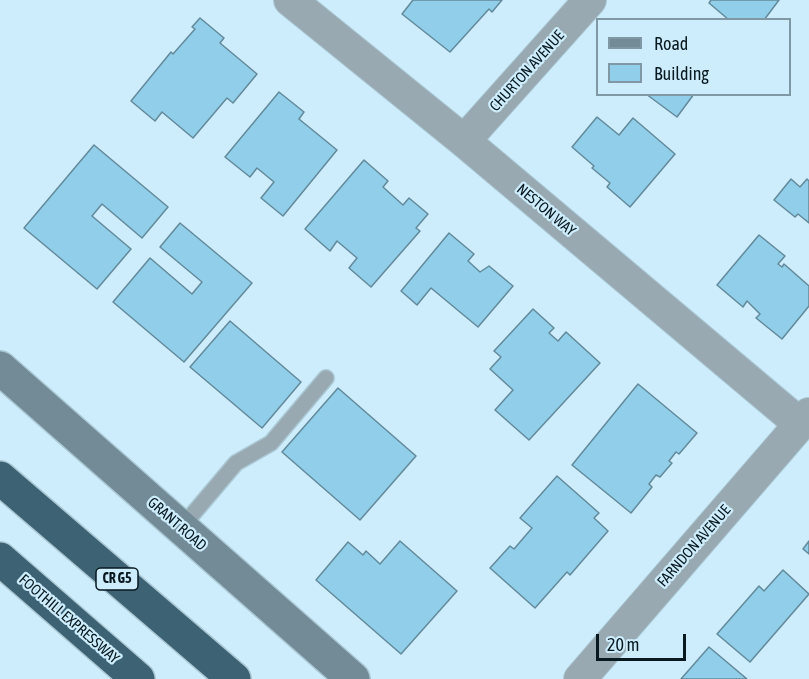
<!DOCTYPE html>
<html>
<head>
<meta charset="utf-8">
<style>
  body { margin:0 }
  #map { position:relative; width:809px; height:679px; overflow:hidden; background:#cdedfc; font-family:"Asap Condensed",sans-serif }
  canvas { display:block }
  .legend { position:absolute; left:596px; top:18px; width:195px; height:78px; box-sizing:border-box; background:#cdedfc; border:2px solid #7f98a4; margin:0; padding:8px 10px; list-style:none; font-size:18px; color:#091920 }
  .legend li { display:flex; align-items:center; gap:12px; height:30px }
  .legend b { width:30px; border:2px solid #7f98a4 }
  .scale { position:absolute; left:596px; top:634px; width:90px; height:27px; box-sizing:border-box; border:3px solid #091920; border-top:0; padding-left:8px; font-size:18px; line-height:21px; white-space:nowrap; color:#091920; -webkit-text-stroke:4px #cdedfc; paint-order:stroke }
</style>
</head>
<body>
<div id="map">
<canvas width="809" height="679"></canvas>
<ul class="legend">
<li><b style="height:8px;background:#728b97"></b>Road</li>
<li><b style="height:16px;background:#90cee9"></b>Building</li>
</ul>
<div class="scale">20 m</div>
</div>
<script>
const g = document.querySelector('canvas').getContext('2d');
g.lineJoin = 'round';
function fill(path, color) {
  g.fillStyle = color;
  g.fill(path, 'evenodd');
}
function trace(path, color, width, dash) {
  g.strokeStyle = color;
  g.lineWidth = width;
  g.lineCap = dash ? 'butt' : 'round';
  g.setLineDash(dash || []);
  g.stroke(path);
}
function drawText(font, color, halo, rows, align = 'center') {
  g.font = font + ' "Asap Condensed",sans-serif';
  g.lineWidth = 4.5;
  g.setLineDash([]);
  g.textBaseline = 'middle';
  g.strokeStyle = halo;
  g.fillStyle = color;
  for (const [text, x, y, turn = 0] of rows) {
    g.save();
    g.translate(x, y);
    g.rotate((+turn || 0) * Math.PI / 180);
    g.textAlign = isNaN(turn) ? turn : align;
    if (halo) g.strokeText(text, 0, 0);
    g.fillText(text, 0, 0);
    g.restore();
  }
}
const building = new Path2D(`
  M413 0H502L492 12 489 9 450 52 402 14Z
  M711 0H779L764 20H729L709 3Z
  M200 18 224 38 220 43 257 74 233 103 227 98 193 138 162 112 155 121 131 101 171 52 173 54 195 29 192 27Z
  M279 92 304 112 299 119 337 150 283 216 261 198 274 182 257 168 250 177 225 157Z
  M646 94H694L677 117Z
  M597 117 619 135 633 118 675 154 630 207 607 187 610 183 592 168 594 166 572 147Z
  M94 145 168 207 142 238 102 204 92 216 131 249 97 289 24 228Z
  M364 160 388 181 383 187 403 205 409 198 428 214 416 228 420 231 371 287 349 268 357 258 337 241 330 251 305 229Z
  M791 179 800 187 807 179 809 181V223L798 214 795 217 774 200Z
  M180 223 252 283 184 362 113 302 150 258 192 294 202 282 160 247Z
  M449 233 474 254 468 261 480 272 489 266 513 286 478 327 431 288 417 305 401 291Z
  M759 235 785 256 778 264 782 267 784 264 809 286V306L782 339 756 318 760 314 747 301 743 307 717 285Z
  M533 309 554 328 549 333 558 341 566 332 600 363 529 440 495 410 513 390 490 369 501 357 494 351Z
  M230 321 301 382 262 428 190 367Z
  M638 384 697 433 679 454 676 452 669 461 672 463 660 477 656 475 649 484 652 487 631 513 572 465Z
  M338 388 416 456 360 520 282 452Z
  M557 476 599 513 594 518 608 531 570 575 567 572 535 608 490 568 510 546 514 549 532 528 520 518Z
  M400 541 457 591 401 654 316 580 348 542 363 555 366 551 380 564Z
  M809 541V554L803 549Z
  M783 570 809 594 750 662 717 634 759 586 764 591Z
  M709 647 747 679H681Z`);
const lane = new Path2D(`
  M181 528 236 463 271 443 326 378`);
const street = new Path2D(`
  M290 0 464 141 800 424
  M464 141 590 0
  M580 679 809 414`);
const secondary = new Path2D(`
  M0 368 353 679`);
const highway = new Path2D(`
  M0 478 234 679
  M0 559 138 679`);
const shields = [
  [117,579,42]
];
const shieldNames = [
  ["CR G5",117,579]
];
const streetNames = [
  ["CHURTON AVENUE",527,71,-48],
  ["NESTON WAY",546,210,40],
  ["GRANT ROAD",177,524,41],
  ["FARNDON AVENUE",694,546,-49],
  ["FOOTHILL EXPRESSWAY",69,619,41]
];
fill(building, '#90cee9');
trace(building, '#638a9b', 1.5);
trace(lane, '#aac7d4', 18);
trace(street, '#aac7d4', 34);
trace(secondary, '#aac7d4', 36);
trace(highway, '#aac7d4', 36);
trace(lane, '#98a9b1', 15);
trace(street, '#98a9b1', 32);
trace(secondary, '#728b97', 33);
trace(highway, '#3d6273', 33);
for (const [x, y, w] of shields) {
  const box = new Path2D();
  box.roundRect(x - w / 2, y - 11, w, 22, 4.5);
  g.fillStyle = '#cdedfc';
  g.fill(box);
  trace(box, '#091920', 1.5);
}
drawText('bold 14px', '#091920', null, shieldNames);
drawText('15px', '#091920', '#cdedfc', streetNames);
</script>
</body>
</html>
